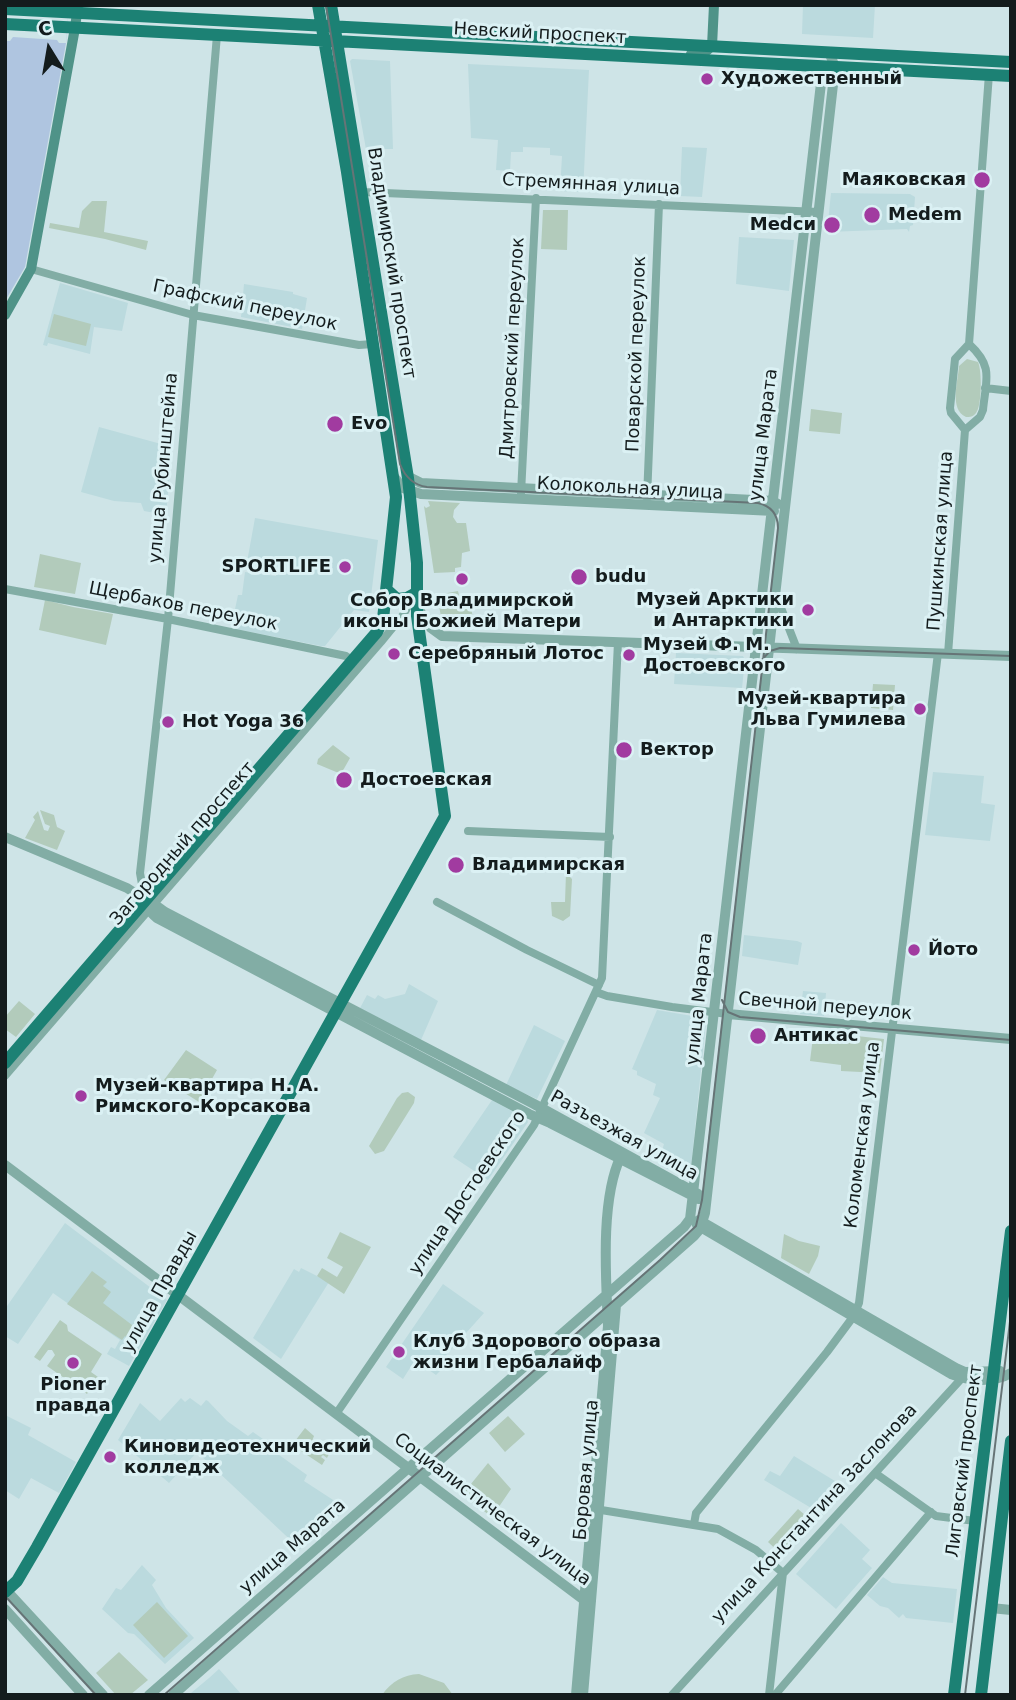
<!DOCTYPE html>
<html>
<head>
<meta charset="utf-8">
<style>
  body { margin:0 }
  #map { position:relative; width:1016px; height:1700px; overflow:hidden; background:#cee4e7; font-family:"DejaVu Sans",sans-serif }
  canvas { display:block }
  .frame { position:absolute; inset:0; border:7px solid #141c1d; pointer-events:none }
  .north { position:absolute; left:14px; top:14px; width:70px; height:70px; -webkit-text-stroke:5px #dbf1f4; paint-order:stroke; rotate:349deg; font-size:19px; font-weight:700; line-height:28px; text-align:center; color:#141c1d }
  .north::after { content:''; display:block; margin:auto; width:24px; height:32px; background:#141c1d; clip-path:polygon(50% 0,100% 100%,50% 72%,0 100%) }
</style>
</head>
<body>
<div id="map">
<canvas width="1016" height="1700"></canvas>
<div class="frame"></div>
<div class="north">С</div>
</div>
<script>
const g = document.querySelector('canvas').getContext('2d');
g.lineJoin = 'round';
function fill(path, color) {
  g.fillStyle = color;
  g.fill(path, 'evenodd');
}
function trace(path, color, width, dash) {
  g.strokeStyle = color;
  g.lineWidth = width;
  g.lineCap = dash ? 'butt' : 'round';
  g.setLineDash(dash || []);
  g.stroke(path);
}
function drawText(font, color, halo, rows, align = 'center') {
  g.font = font + ' "DejaVu Sans",sans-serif';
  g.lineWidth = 6;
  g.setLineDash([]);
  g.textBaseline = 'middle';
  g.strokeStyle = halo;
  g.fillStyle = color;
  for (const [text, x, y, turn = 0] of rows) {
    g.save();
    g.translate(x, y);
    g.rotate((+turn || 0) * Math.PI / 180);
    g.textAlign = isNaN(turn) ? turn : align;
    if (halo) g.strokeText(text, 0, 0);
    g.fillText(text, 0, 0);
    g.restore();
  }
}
const built = new Path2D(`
  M803 5H875L873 38 802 34Z
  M352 59 390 61 393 149H366L350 61Z
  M468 64 589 70 583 192 560 191 562 156 550 155V148L523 147V152H511L510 171 496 170 498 140 471 138Z
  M682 147 707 148 702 197 680 196Z
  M831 193 910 194 915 197 913 225 910 226 909 232 907 229 827 232Z
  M739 237 794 240 789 291 736 284Z
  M60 283 128 303 122 331 94 327 90 354 48 343 47 346 43 345Z
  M244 284 293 292V294L307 298 302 329 241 317Z
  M99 427 172 447 166 515 144 511 141 503 114 501 81 492Z
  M255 518 378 540 369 612 354 610 325 646H321L231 628 238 595H242L245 572 276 576 277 567 247 562Z
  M676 653 743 656 745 660 742 688 674 684Z
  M933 772 984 776 981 803 995 805 990 841 925 835Z
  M744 935 797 941 802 943 798 965 742 956Z
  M409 984 438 1001 421 1040 360 1008 367 995 375 999 378 995 385 999 405 994Z
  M803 991 826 993 824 1016 800 1014Z
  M657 1010 704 1018 706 1021 690 1177 686 1178 658 1164 664 1144 644 1133 660 1098 653 1095 656 1084 637 1075V1071L632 1069Z
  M534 1025 565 1041 537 1099 506 1085Z
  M492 1100 527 1119 528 1122 488 1180 453 1157Z
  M65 1223 167 1300 129 1366 107 1354 111 1347 115 1349 120 1340 53 1293 18 1344 5 1336V1309Z
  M301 1268 329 1282 281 1359 253 1338 294 1269 299 1272Z
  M443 1284 484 1313 439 1363 443 1368 436 1375 415 1360 403 1379 386 1367Z
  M181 1398 185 1402 190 1398 201 1406 206 1400 208 1401 227 1421 248 1436 253 1432 270 1444 268 1447 307 1475 304 1481 347 1509 300 1549 197 1452 169 1483 118 1440 140 1403 160 1421Z
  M5 1415 31 1428 28 1435 76 1462 59 1493 31 1478 19 1499 5 1490Z
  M794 1456 848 1489 823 1515 764 1480 770 1471 780 1476Z
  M841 1523 870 1550 862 1559 872 1568 836 1609 796 1574Z
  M142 1565 156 1580 152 1585 166 1608 194 1638 165 1664 134 1634 128 1633 102 1609 116 1588 121 1590Z
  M883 1577 892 1583 957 1589 953 1623 906 1618 903 1614 899 1618 888 1608 880 1606 867 1595Z
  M219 1669 242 1695 191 1693 209 1678Z`);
const green = new Path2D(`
  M92 201H107L104 232 148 241 146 250 105 239 49 228 50 223 79 228 82 211Z
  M543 210H568L567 250 541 249Z
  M54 314 91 324 86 346 48 337Z
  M967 359 978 362C982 370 982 406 976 413 973 417 970 417 966 417 949 409 958 382 959 366Z
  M811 409 842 413 840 434 809 431Z
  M428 501 460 503 454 510 453 517 457 523H466L470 551 462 553 461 567 455 568V572L434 573 424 506 426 508 430 506Z
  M40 554 81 563 75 594 34 587Z
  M458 591 459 595 468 594 475 627H446L448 622 444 620 442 622 437 595Z
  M45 600 73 607 113 614 106 645 39 630Z
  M873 684 895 685 893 710 871 708Z
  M333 745 350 758 341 774 317 764 318 759Z
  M40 810 54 815 57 827 65 831 57 850 25 838 35 820 33 817 38 811 44 830 48 831 50 826 45 824Z
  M566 873 572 879 570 916 563 921 552 916 551 902H565Z
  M19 1001 35 1014 16 1037 5 1029V1017Z
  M811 1031 884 1039 880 1073 841 1071V1065L810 1061 813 1037 810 1036Z
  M186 1050 217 1070 199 1102 164 1080Z
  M408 1092 415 1097 414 1103 384 1151 375 1154 369 1146 397 1098 402 1093Z
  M340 1232 371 1247 344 1294 317 1276 322 1268 337 1277 343 1267 327 1258Z
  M784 1234 799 1241 820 1246 818 1256 809 1274 781 1258Z
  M92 1271 107 1282 103 1286 111 1292 103 1303 136 1328 129 1339 125 1336 122 1340 67 1304Z
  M60 1320 67 1325 68 1331 102 1354 91 1372 98 1377 87 1394 47 1366 55 1355 52 1350H48L40 1361 34 1357Z
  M508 1416 525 1434 505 1452 489 1433Z
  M305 1428 314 1436 312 1441 314 1442 317 1439 331 1450 327 1458 323 1455 321 1457 325 1460 322 1465 292 1445Z
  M488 1463 511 1489 492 1517 462 1495Z
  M798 1509 812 1521 782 1555 768 1542Z
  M157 1602 188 1636 164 1658 133 1625Z
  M119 1652 148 1680 130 1695H116L96 1673Z
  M419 1674 444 1683 453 1695H382C392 1681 403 1675 419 1674Z`);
const water = new Path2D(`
  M8 5H69L66 43 25 267 5 301V30Z`);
const pier = new Path2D(`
  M8 5H69L66 43H59L57 40 13 37 10 41H5Z`);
const minor = new Path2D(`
  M362 192 819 212
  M31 269 193 315 359 345 373 344
  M985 388 1011 391
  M965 430 980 417 983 410C986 379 994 367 969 344
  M521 493 536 198
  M647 498 659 204
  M5 589 168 619 346 656 352 660
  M776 595 797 649
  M948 654 965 430 951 413 950 408 955 359 969 344 989 74
  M468 831 610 837
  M145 901 140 873 168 619 217 35
  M437 902 527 950 599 985
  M596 992 607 996 672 1007 728 1014
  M5 1076 381 642 403 615 414 596
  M336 1414 534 1125 602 978 618 642
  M875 1473 936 1516 975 1521
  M595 1509 718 1529 756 1550 783 1573
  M694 1524 696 1513 827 1352 853 1317 859 1303 938 653
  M672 1695 962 1378
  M769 1695 783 1573
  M775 1695 931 1512`);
const tertiary = new Path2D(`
  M407 476 421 483 773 501 778 504
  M394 477 403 488 421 494 774 511
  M417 607 431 628 442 636 1011 656
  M5 837 127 888C145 898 143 907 157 918L529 1114 550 1123 699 1199
  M145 901 154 904 165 912 534 1104 698 1194
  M728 1014 1011 1039
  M5 1165 576 1594 584 1600 591 1601
  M699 1220 956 1368 965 1372 1000 1371
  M697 1225 951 1374C969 1381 994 1383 1011 1373
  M5 1589 103 1695
  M991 1608 1011 1610
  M5 1609 83 1695
  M149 1695 684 1227 690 1219 823 66
  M173 1695 694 1236 700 1229 705 1213 835 67 829 52
  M576 1695 608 1326C606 1279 600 1199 621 1156
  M583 1695 616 1305`);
const secondary = new Path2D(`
  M691 54H703L712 46 714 5
  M5 315 31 269 75 28 78 5`);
const primary = new Path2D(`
  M5 9 1011 62
  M5 24 1011 76
  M387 590 397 599 407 598 416 593
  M5 1063 377 632 383 619 396 497 347 172 318 5
  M5 1592 17 1581 37 1547 445 816 417 616V563L408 478 331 5
  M954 1695 1011 1231
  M981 1695 1011 1441`);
const tram = new Path2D(`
  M760 662 770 651 780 648 1011 656
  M722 1000 728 1012 740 1017 1011 1040
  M5 1596 96 1695
  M164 1695 660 1260 696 1226 702 1200 778 528C778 514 771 506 758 503L427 487C413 485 405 477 400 464L326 5
  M965 1695 1011 1313`);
const markers = [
  [707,79,7,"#a13ba0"],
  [982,180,9,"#a13ba0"],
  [872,215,9,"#a13ba0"],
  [832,225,9,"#a13ba0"],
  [335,424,9,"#a13ba0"],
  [345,567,7,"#a13ba0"],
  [579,577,9,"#a13ba0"],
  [462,579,7,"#a13ba0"],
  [808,610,7,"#a13ba0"],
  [394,654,7,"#a13ba0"],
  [629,655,7,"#a13ba0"],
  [920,709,7,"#a13ba0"],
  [168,722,7,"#a13ba0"],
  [624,750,9,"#a13ba0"],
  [344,780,9,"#a13ba0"],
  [456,865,9,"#a13ba0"],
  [914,950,7,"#a13ba0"],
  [758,1036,9,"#a13ba0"],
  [81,1096,7,"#a13ba0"],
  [399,1352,7,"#a13ba0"],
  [73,1363,7,"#a13ba0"],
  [110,1457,7,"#a13ba0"]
];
const streetNames = [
  ["Невский проспект",540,34,3],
  ["Стремянная улица",591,185,3],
  ["Владимирский проспект",391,263,81],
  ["Графский переулок",245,306,12],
  ["Дмитровский переулок",513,348,-87],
  ["Поварской переулок",637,354,-88],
  ["улица Марата",764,435,-83],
  ["улица Рубинштейна",164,468,-85],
  ["Колокольная улица",630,489,3],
  ["Пушкинская улица",941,541,-86],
  ["Щербаков переулок",183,607,11],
  ["Загородный проспект",183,844,-49],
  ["улица Марата",700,999,-84],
  ["Свечной переулок",825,1007,5],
  ["Коломенская улица",863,1135,-83],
  ["Разъезжая улица",624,1136,29],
  ["улица Достоевского",468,1193,-56],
  ["улица Правды",160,1292,-61],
  ["Лиговский проспект",965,1461,-83],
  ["Боровая улица",587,1470,-85],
  ["Социалистическая улица",492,1510,37],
  ["улица Константина Заслонова",815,1514,-47],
  ["улица Марата",293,1547,-41]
];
const poiNames = [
  ["Художественный",721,79],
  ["Маяковская",966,180,"right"],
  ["Medem",888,215],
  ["Medси",816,225,"right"],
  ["Evo",351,424],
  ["SPORTLIFE",331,567,"right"],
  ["budu",595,577],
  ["Музей Арктики",794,600,"right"],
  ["и Антарктики",794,621,"right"],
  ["Собор Владимирской",462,601,"center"],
  ["иконы Божией Матери",462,622,"center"],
  ["Музей Ф. М.",643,645],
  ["Достоевского",643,666],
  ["Серебряный Лотос",408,654],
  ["Музей-квартира",906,699,"right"],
  ["Льва Гумилева",906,720,"right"],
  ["Hot Yoga 36",182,722],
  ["Вектор",640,750],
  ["Достоевская",360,780],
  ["Владимирская",472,865],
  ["Йото",928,950],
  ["Антикас",774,1036],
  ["Музей-квартира Н. А.",95,1086],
  ["Римского-Корсакова",95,1107],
  ["Клуб Здорового образа",413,1342],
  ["жизни Гербалайф",413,1363],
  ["Pioner",73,1385,"center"],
  ["правда",73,1406,"center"],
  ["Киновидеотехнический",124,1447],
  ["колледж",124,1468]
];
fill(built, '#bbdade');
fill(green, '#b2cbbb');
fill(water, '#afc5e0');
fill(pier, '#cee4e7');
trace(minor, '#82ada5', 8);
trace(tertiary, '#82ada5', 10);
trace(secondary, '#4f9388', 10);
trace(primary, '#1c8174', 12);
trace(tram, '#667476', 2);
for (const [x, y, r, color] of markers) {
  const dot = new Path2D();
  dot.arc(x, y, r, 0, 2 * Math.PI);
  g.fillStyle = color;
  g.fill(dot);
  trace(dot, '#dbf1f4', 2.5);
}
drawText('18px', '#141c1d', '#dbf1f4', streetNames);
drawText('bold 18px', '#141c1d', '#dbf1f4', poiNames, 'left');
</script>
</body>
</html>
